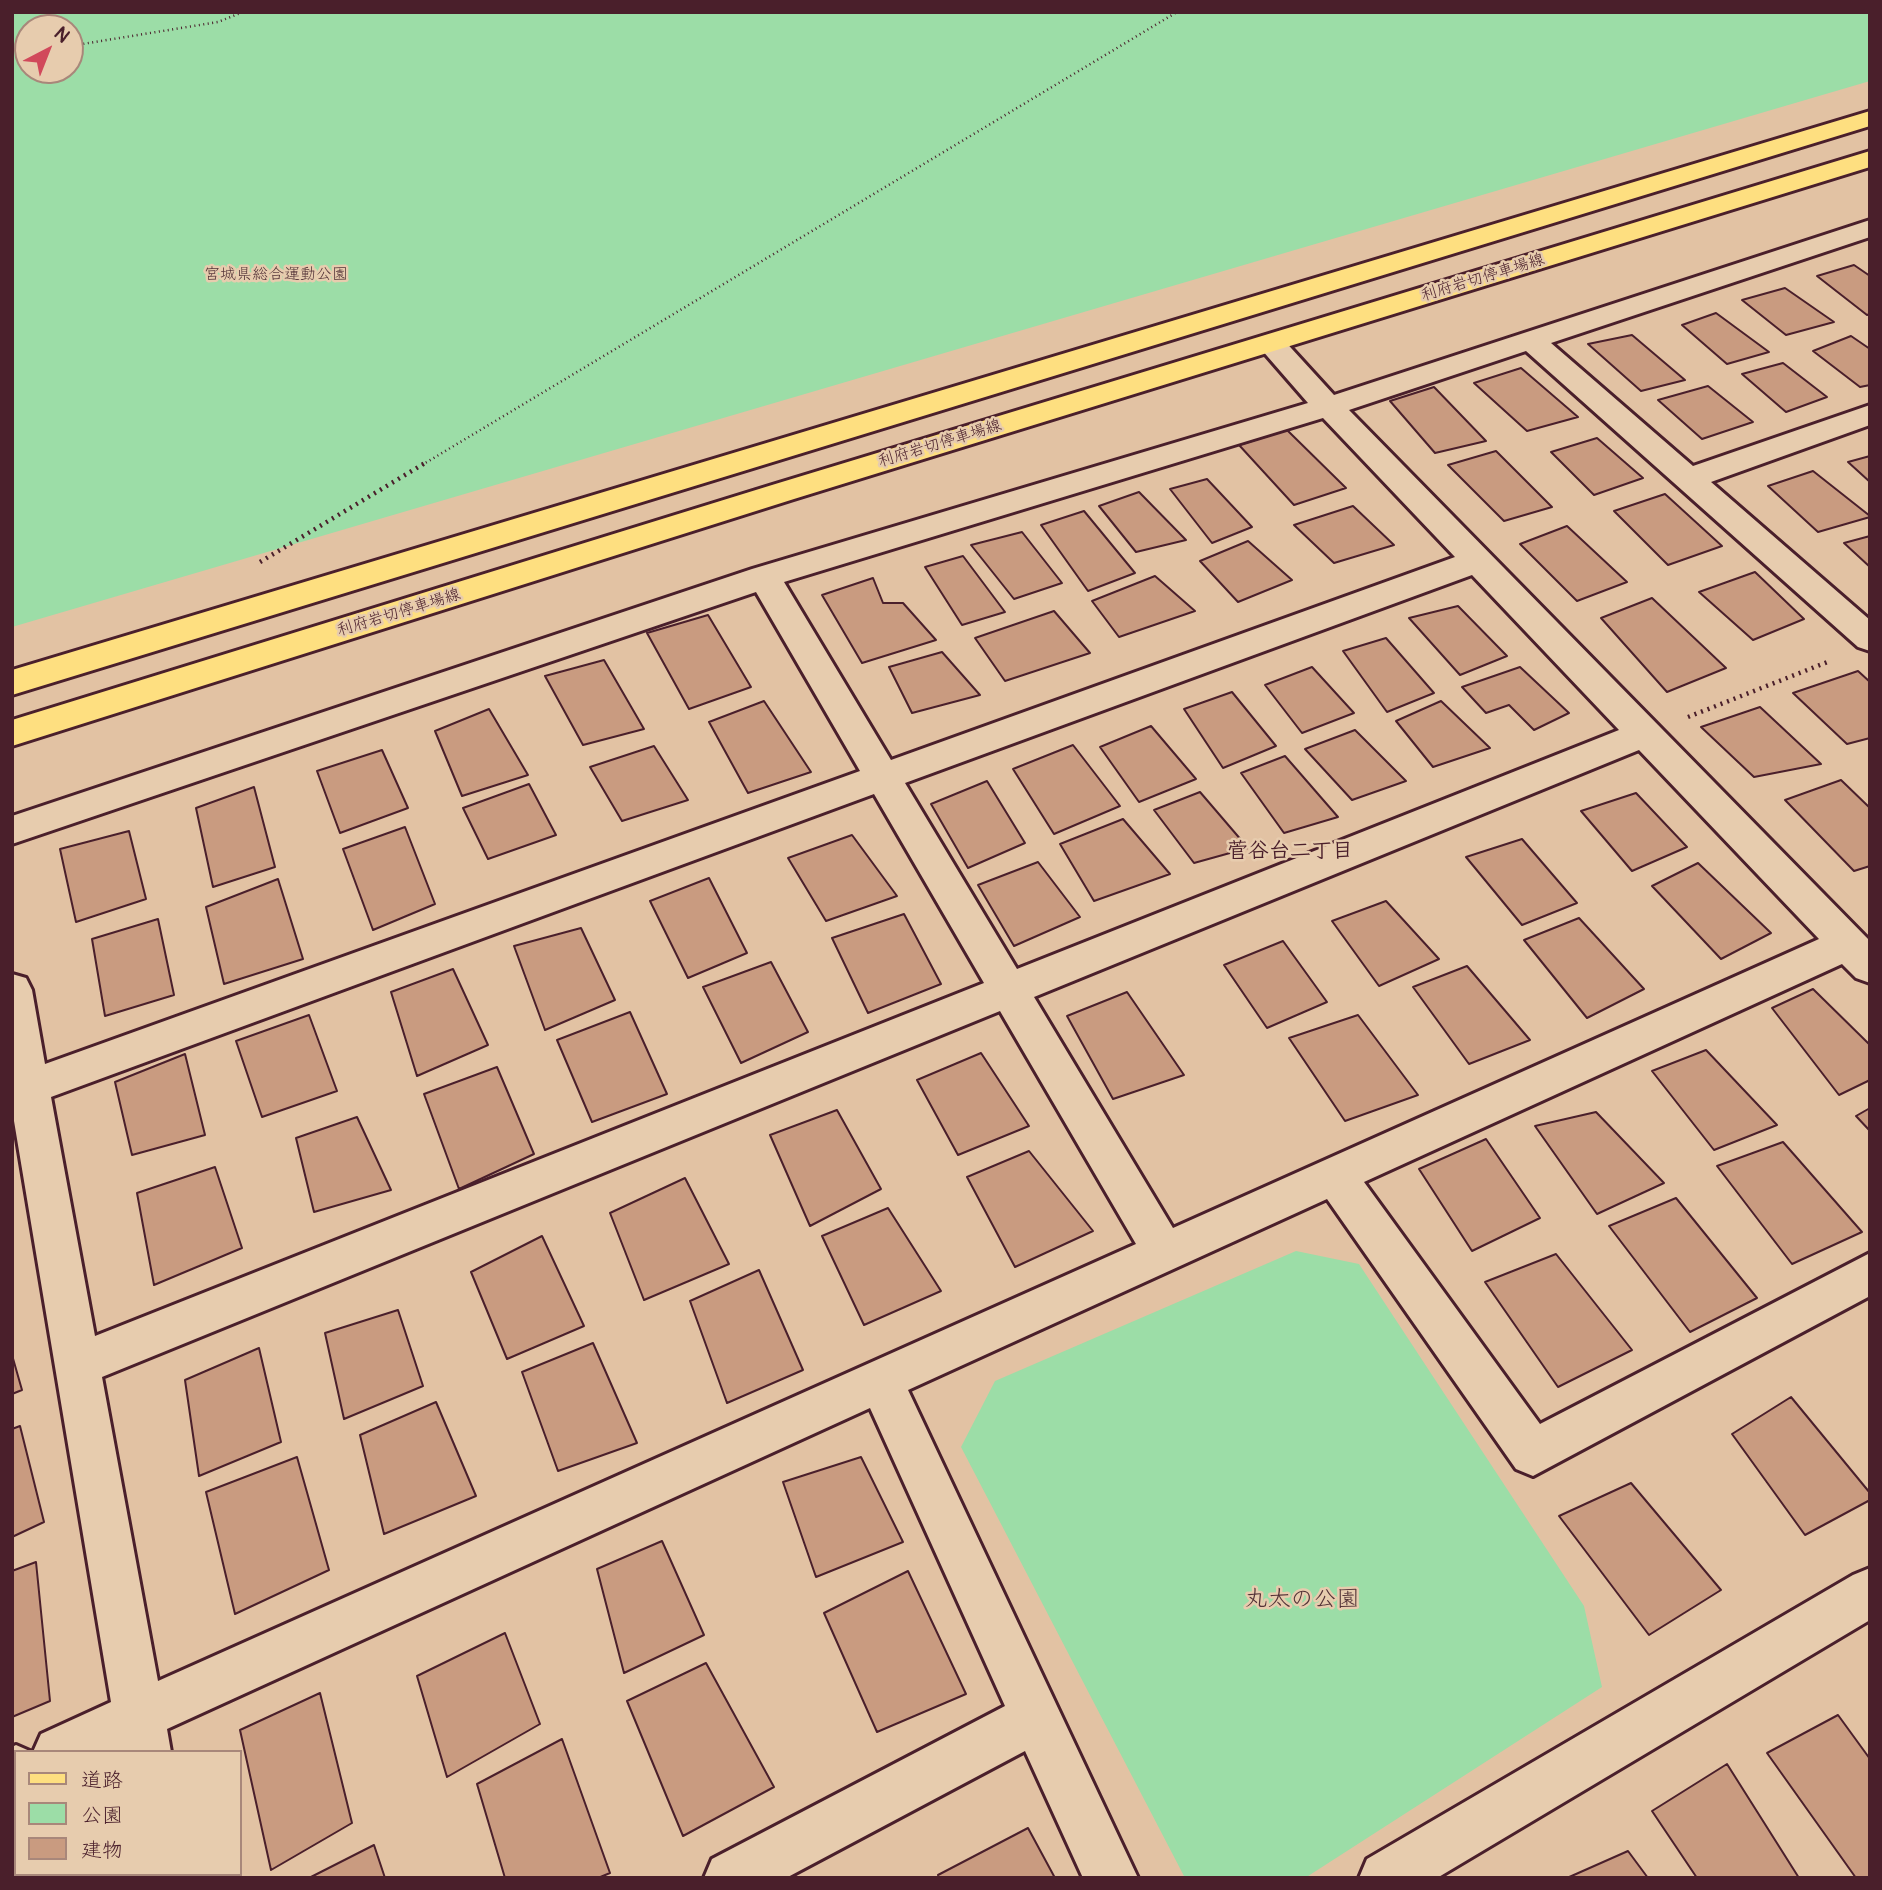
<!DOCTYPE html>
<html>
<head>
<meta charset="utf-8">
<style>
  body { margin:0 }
  #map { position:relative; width:1882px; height:1890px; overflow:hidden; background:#e2c2a3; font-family:Pangolin,"Klee One",sans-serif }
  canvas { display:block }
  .frame { position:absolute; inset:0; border:14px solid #4a1f2b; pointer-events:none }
  .legend { position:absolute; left:14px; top:1750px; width:228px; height:126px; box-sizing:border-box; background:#e7ccae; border:2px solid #a8877a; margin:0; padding:9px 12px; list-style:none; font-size:21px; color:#4a1f2b }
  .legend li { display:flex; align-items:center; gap:14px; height:35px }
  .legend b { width:35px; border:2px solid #a8877a }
  .north { position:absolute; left:14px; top:14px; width:70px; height:70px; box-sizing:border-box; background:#e7ccae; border:2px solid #a8877a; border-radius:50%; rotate:42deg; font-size:19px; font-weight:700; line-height:28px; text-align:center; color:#4a1f2b }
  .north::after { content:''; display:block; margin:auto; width:24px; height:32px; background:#d1495b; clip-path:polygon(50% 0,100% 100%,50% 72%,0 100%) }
</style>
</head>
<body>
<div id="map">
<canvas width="1882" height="1890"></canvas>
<div class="frame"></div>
<ul class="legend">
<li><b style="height:9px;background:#fedf80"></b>道路</li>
<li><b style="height:19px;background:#9cdda7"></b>公園</li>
<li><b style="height:19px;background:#c99b80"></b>建物</li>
</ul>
<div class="north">N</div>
</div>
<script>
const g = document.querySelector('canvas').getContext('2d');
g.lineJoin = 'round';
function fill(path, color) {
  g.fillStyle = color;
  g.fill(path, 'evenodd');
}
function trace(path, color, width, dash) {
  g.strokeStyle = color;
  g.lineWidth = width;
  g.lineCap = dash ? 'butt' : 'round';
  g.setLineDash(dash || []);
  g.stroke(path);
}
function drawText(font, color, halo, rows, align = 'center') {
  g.font = font + ' Pangolin,"Klee One",sans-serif';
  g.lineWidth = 5;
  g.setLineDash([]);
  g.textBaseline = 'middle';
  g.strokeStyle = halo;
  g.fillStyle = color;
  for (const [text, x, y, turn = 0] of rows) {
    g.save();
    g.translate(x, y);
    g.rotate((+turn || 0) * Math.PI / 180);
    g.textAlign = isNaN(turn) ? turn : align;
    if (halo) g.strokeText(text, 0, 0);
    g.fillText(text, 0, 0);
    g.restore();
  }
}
const green = new Path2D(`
  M12 12H1870V81L12 627ZM28 28H70V70H28Z
  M1296 1251 1359 1264 1584 1606 1602 1687 1305 1878H1185L961 1447 995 1381Z`);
const building = new Path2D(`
  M1854 265 1870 276V314L1867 315 1817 276Z
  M1785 288 1834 322 1786 335 1742 300Z
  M1716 313 1769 352 1727 364 1682 325Z
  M1632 335 1685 380 1641 391 1588 344Z
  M1851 336 1870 349V385L1860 387 1813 351Z
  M1783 363 1827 397 1786 412 1742 374Z
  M1521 368 1578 417 1527 431 1474 383Z
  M1708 386 1753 422 1702 439 1658 400Z
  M1434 387 1486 441 1435 453 1390 401Z
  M1287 430 1346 488 1294 505 1239 445Z
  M1597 438 1643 478 1594 495 1551 452Z
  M1496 451 1552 507 1504 521 1448 465Z
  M1870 456V482L1848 462Z
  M1813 471 1870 516V517L1818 532 1768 486Z
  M1207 479 1252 527 1212 543 1170 489Z
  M1139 492 1186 540 1136 552 1099 506Z
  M1665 494 1722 546 1668 565 1614 511Z
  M1353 506 1394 545 1334 563 1294 525Z
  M1084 511 1135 573 1088 591 1041 525Z
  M1567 526 1627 582 1577 601 1520 544Z
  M1022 532 1062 583 1014 599 971 545Z
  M1870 536V567L1844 543Z
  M1248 541 1292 580 1238 602 1200 561Z
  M963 556 1005 612 962 625 925 567Z
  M1755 572 1804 619 1753 640 1699 592Z
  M1155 576 1195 611 1119 637 1092 601Z
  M873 578 883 603H903L936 640 862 663 822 595Z
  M1652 598 1726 668 1667 692 1601 618Z
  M1458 606 1507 656 1460 675 1409 618Z
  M1054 611 1090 653 1005 681 975 638Z
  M708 615 751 687 689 709 647 633Z
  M1386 638 1434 693 1387 712 1343 651Z
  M942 652 980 695 912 713 889 667Z
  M604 660 644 729 583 745 545 676Z
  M1312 667 1354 713 1302 733 1265 685Z
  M1520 667 1569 713 1534 730 1509 705 1486 713 1462 687Z
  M1858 671 1870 682V738L1847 744 1793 693Z
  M1232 692 1276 746 1223 768 1184 709Z
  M764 701 811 772 748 793 709 722Z
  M1441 701 1490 748 1433 767 1396 721Z
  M1760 707 1821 764 1754 777 1701 727Z
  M489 709 528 775 462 796 435 731Z
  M1151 726 1196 779 1139 802 1100 747Z
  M1355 730 1406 781 1352 800 1305 749Z
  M1073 745 1120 806 1054 834 1013 769Z
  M654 746 688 800 622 821 590 767Z
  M382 750 408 808 340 833 317 771Z
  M1285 756 1338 817 1284 833 1241 773Z
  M1841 780 1870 808V866L1854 871 1785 800Z
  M987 781 1025 843 968 868 931 804Z
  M529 784 556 835 488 859 463 808Z
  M254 787 275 867 213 887 196 808Z
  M1200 792 1248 848 1194 863 1154 810Z
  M1636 793 1687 847 1632 871 1581 811Z
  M1123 819 1170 874 1094 901 1060 844Z
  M405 827 435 904 373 930 343 849Z
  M129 831 146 899 76 922 60 849Z
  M852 835 897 896 826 921 788 858Z
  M1522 839 1577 903 1522 925 1466 857Z
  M1038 862 1080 917 1014 946 978 885Z
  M1698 863 1771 933 1721 959 1652 886Z
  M709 878 747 953 688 978 650 901Z
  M278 879 303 959 224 984 206 907Z
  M1386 901 1439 959 1379 986 1332 921Z
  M904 914 941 984 868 1013 832 938Z
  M1579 918 1644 989 1587 1018 1524 940Z
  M158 919 174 995 105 1016 92 939Z
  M581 928 615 1000 545 1030 514 946Z
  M1283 941 1327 1002 1267 1028 1224 965Z
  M771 962 808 1032 741 1063 703 987Z
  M1467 966 1530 1040 1469 1064 1413 987Z
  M453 969 488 1045 417 1076 391 992Z
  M1813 989 1870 1045V1080L1839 1095 1772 1008Z
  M1127 992 1184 1075 1113 1099 1067 1016Z
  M630 1012 667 1094 592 1122 557 1040Z
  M309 1015 337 1091 262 1117 236 1041Z
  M1358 1015 1418 1095 1345 1121 1289 1038Z
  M1706 1050 1777 1125 1714 1150 1652 1071Z
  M981 1053 1029 1126 958 1155 917 1080Z
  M185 1054 205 1135 132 1155 115 1082Z
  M497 1067 534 1154 459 1189 424 1094Z
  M1870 1108V1131L1856 1116Z
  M837 1110 881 1189 810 1226 770 1135Z
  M1596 1112 1664 1183 1597 1214 1535 1126Z
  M357 1117 391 1190 314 1212 296 1138Z
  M1486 1139 1540 1218 1472 1251 1419 1169Z
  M1783 1142 1862 1232 1792 1264 1717 1166Z
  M1029 1151 1093 1231 1015 1267 967 1177Z
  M215 1167 242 1248 154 1285 137 1193Z
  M685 1178 729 1264 644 1300 610 1213Z
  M1676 1198 1757 1298 1690 1332 1609 1226Z
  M888 1208 941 1291 864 1325 822 1236Z
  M542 1236 584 1326 507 1359 471 1272Z
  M1556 1254 1632 1350 1558 1387 1485 1282Z
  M759 1270 803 1370 727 1403 690 1301Z
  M398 1310 423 1386 344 1419 325 1333Z
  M593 1343 637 1443 558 1471 522 1372Z
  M259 1348 281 1442 199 1476 185 1380Z
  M12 1355 22 1390 12 1394Z
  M1791 1397 1870 1493V1500L1805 1535 1732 1434Z
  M436 1402 476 1496 384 1534 360 1435Z
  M20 1426 44 1522 12 1537V1429Z
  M297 1457 329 1570 235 1614 206 1492Z
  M861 1457 903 1542 816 1577 783 1482Z
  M1631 1483 1721 1590 1649 1635 1559 1516Z
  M662 1541 704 1635 624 1673 597 1569Z
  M36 1562 50 1701 12 1717V1571Z
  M908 1571 966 1694 877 1732 824 1613Z
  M505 1633 540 1724 447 1777 417 1676Z
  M706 1663 774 1787 683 1836 627 1701Z
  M320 1693 352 1823 271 1870 240 1730Z
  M1838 1715 1870 1759V1878H1856L1767 1753Z
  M562 1739 610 1873 598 1878H505L477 1784Z
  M1727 1764 1799 1878H1697L1652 1811Z
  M16 1828V1874H86V1878H12V1829Z
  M1028 1828 1055 1878H939L938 1875Z
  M374 1845 385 1878H309Z
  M1628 1851 1648 1878H1567Z`);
const pathFar1 = new Path2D(`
  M70 46 218 22 243 12
  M12 60 28 55
  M422 465 1177 12`);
const path = new Path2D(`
  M260 562 425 463
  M1688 717 1830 661`);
const minor = new Path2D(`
  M1870 220V237L1551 343 1693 466 1870 405V425L1711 482 1870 620V651L1858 647 1526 351 1349 410 1870 941V983L1856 978 1842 964 1364 1182 1540 1424 1870 1253V1296L1533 1476 1516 1469 1327 1199 908 1390 1138 1878H1083L1025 1751 786 1878H704L712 1859 1005 1706 870 1408 167 1729 171 1752H33L41 1734 111 1702 12 1109V974L26 978 32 990 45 1064 860 771 756 592 12 844V816L752 569 1308 403 1261 349 1257 343 1261 337 1271 334 1281 337 1334 395ZM1323 418 1455 557 891 760 784 582ZM1472 575 1619 730 1017 969 905 783ZM1639 750 1819 939 1173 1228 1034 997ZM874 794 984 983 95 1336 51 1097ZM1000 1011 1136 1244 158 1681 102 1377Z
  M1870 1568V1620L1437 1878H1359L1367 1859 1853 1575Z
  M16 1745 32 1752H16V1797L12 1799V1747Z
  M141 1874H195V1878H141Z`);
const major = new Path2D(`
  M1870 111V126L12 695V670Z
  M1870 151V167L794 499 12 746V720L772 485Z`);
const farParknames = [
  ["宮城県総合運動公園",276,275]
];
const farStreetnames = [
  ["利府岩切停車場線",1483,278,-17],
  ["利府岩切停車場線",940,444,-17],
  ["利府岩切停車場線",399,613,-17]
];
const neighbourhoodNames = [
  ["菅谷台二丁目",1290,852]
];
const nearParknames = [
  ["丸太の公園",1302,1600]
];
fill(green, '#9cdda7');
fill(building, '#c99b80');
trace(building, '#4a1f2b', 2);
trace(minor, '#4a1f2b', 6);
trace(major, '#4a1f2b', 6);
trace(pathFar1, '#4a1f2b', 2.5, [1, 3.5]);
trace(path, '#4a1f2b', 4.5, [2, 5]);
fill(minor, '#e7ccae');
fill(major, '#fedf80');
drawText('16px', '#523237', '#e7ccae', farParknames);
drawText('16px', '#4a1f2b', '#e7ccae', farStreetnames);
drawText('bold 21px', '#4a1f2b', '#e7ccae', neighbourhoodNames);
drawText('23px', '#523237', '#e7ccae', nearParknames);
</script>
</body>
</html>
